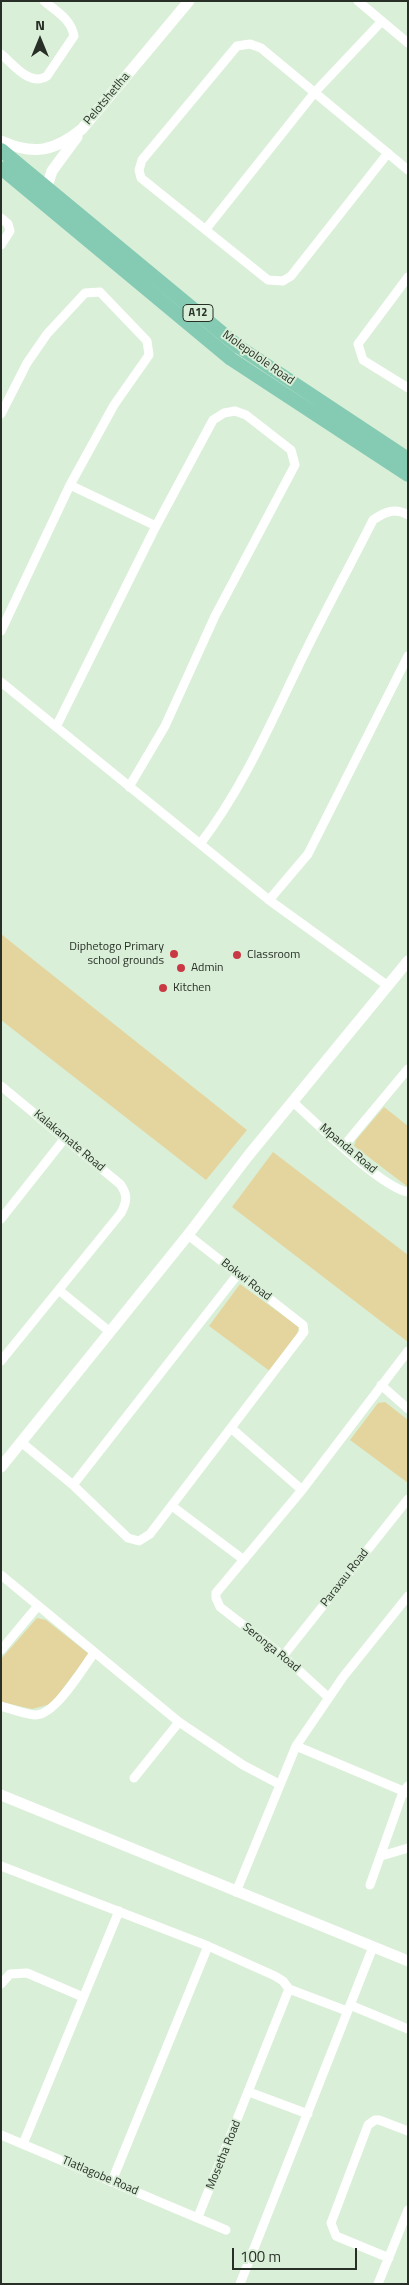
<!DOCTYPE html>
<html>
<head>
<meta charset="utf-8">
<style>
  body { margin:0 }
  #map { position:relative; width:409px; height:2285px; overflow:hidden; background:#daefd8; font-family:"Titillium Web",sans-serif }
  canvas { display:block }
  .frame { position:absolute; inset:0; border:2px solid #272f26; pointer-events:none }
  .north { position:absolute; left:15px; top:15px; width:50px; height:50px; -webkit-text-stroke:4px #daefd8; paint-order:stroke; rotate:0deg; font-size:14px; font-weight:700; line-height:20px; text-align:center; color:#272f26 }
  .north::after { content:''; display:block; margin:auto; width:18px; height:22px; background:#272f26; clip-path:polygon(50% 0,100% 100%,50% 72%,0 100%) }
  .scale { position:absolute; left:232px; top:2248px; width:125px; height:22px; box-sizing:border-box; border:2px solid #272f26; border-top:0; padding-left:6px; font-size:15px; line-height:18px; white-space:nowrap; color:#272f26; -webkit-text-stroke:4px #daefd8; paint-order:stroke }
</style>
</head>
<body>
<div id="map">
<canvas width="409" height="2285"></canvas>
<div class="frame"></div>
<div class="north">N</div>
<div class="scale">100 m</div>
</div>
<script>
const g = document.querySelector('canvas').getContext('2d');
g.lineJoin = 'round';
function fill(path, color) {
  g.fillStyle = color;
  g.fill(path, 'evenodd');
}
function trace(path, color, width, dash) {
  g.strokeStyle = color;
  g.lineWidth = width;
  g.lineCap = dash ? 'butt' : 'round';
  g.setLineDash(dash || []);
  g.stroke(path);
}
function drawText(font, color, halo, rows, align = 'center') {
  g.font = font + ' "Titillium Web",sans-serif';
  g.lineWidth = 4;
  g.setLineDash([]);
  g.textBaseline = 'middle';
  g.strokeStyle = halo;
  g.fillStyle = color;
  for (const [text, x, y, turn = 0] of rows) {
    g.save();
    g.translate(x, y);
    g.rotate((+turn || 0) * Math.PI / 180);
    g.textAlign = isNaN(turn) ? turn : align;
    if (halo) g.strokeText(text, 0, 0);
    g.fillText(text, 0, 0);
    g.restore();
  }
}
const green = new Path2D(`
  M1 934 247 1130 206 1180 1 1020Z
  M384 1107 408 1126V1187L354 1146 356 1140Z
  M273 1152 408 1255V1342L232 1207Z
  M240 1284 299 1327 297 1334 271 1372 209 1326Z
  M385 1402 408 1420V1483L350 1440 378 1403Z
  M37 1618 46 1620 89 1654 51 1704 32 1709 1 1702V1659Z`);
const minor = new Path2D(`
  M358 1 408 43
  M1 54C14 65 30 87 47 76L74 36C71 19 57 12 44 1
  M388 153 291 276 283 281 268 280 141 178 139 170 142 160 237 46 250 44 261 48 408 170
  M1 218 8 224 10 231 1 245
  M206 229 315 92 382 21
  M408 277 358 344 363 360 408 388
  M1 414 27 363 47 334 85 293 100 292 147 341 149 355 114 405 70 485 1 631
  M70 485 156 526
  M1 682 269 900 388 986
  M56 727 156 526 213 420 224 413 235 411 246 415 291 450 295 465 215 616 165 726 129 787
  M200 844C241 791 268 729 297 669 321 618 348 570 373 520 385 512 395 507 408 515
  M269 900 308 854 408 656
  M1 1086 120 1184C128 1195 127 1201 121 1213L1 1361
  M293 1102C315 1122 382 1188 408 1192
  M343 1147 408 1069
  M1 1219 65 1138
  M60 1291 110 1332
  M381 1385 408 1409
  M231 1428 302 1490
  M21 1442 73 1485 128 1538 139 1541 150 1534 304 1332 303 1325 188 1235
  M73 1485 238 1274
  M172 1506 244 1560
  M1 1575 179 1722 243 1765 279 1784
  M1 1650 37 1607
  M283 1656 408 1499
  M328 1697 283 1656 220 1607 216 1598V1593L302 1490 408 1351
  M1 1706C11 1709 24 1714 35 1715 55 1716 83 1668 94 1653
  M296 1746 408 1793
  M134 1778 179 1722
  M381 1856 408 1848
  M1 1866 208 1946 275 1976 283 1981 289 1989 347 2011
  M370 1885 403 1792 408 1786
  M236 1892 296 1746 343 1677 408 1596
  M1 1984 10 1974 27 1973 83 1997
  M350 2005 408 2029
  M249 2092 308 2114
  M1 2135 226 2230
  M23 2144 119 1911
  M112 2181 208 1946
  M198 2217 289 1989
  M389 2258 336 2236 331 2223 368 2125 375 2120H379L408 2131
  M240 2284 373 1947
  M378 2284 408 2210`);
const tertiary = new Path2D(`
  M1 141C34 156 55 151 82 129L189 1
  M46 189 52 171 77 137
  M1 1467 188 1235 248 1156 408 961
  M1 1795 408 1961`);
const primary = new Path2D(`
  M1 150 239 347 408 459
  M1 168 231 359 408 475`);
const markers = [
  [174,954,5,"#c93943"],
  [237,955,5,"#c93943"],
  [181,968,5,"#c93943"],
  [163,988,5,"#c93943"]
];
const shields = [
  [198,313,30]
];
const shieldNames = [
  ["A12",198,313]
];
const streetNames = [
  ["Pelotshetlha",107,99,-50],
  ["Molepolole Road",258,358,35],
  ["Kalakamate Road",69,1141,40],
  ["Mpanda Road",348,1149,40],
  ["Bokwi Road",246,1280,38],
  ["Paraxau Road",345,1578,-52],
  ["Seronga Road",271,1648,39],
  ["Mosetha Road",224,2155,-68],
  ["Tlatlagobe Road",100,2176,23]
];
const poiNames = [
  ["Diphetogo Primary",164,947,"right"],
  ["school grounds",164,961,"right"],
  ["Classroom",247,955],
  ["Admin",191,968],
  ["Kitchen",173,988]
];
fill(green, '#e4d59f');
trace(minor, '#fff', 9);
trace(tertiary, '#fff', 11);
trace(primary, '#85cbb4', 14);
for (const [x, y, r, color] of markers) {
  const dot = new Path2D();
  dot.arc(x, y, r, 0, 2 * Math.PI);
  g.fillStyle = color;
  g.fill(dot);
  trace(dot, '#daefd8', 2);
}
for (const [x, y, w] of shields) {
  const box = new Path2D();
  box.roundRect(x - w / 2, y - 8.5, w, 17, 4);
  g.fillStyle = '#daefd8';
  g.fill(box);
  trace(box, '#272f26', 1);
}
drawText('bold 11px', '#272f26', null, shieldNames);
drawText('12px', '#272f26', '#daefd8', streetNames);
drawText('12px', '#272f26', '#daefd8', poiNames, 'left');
</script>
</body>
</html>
